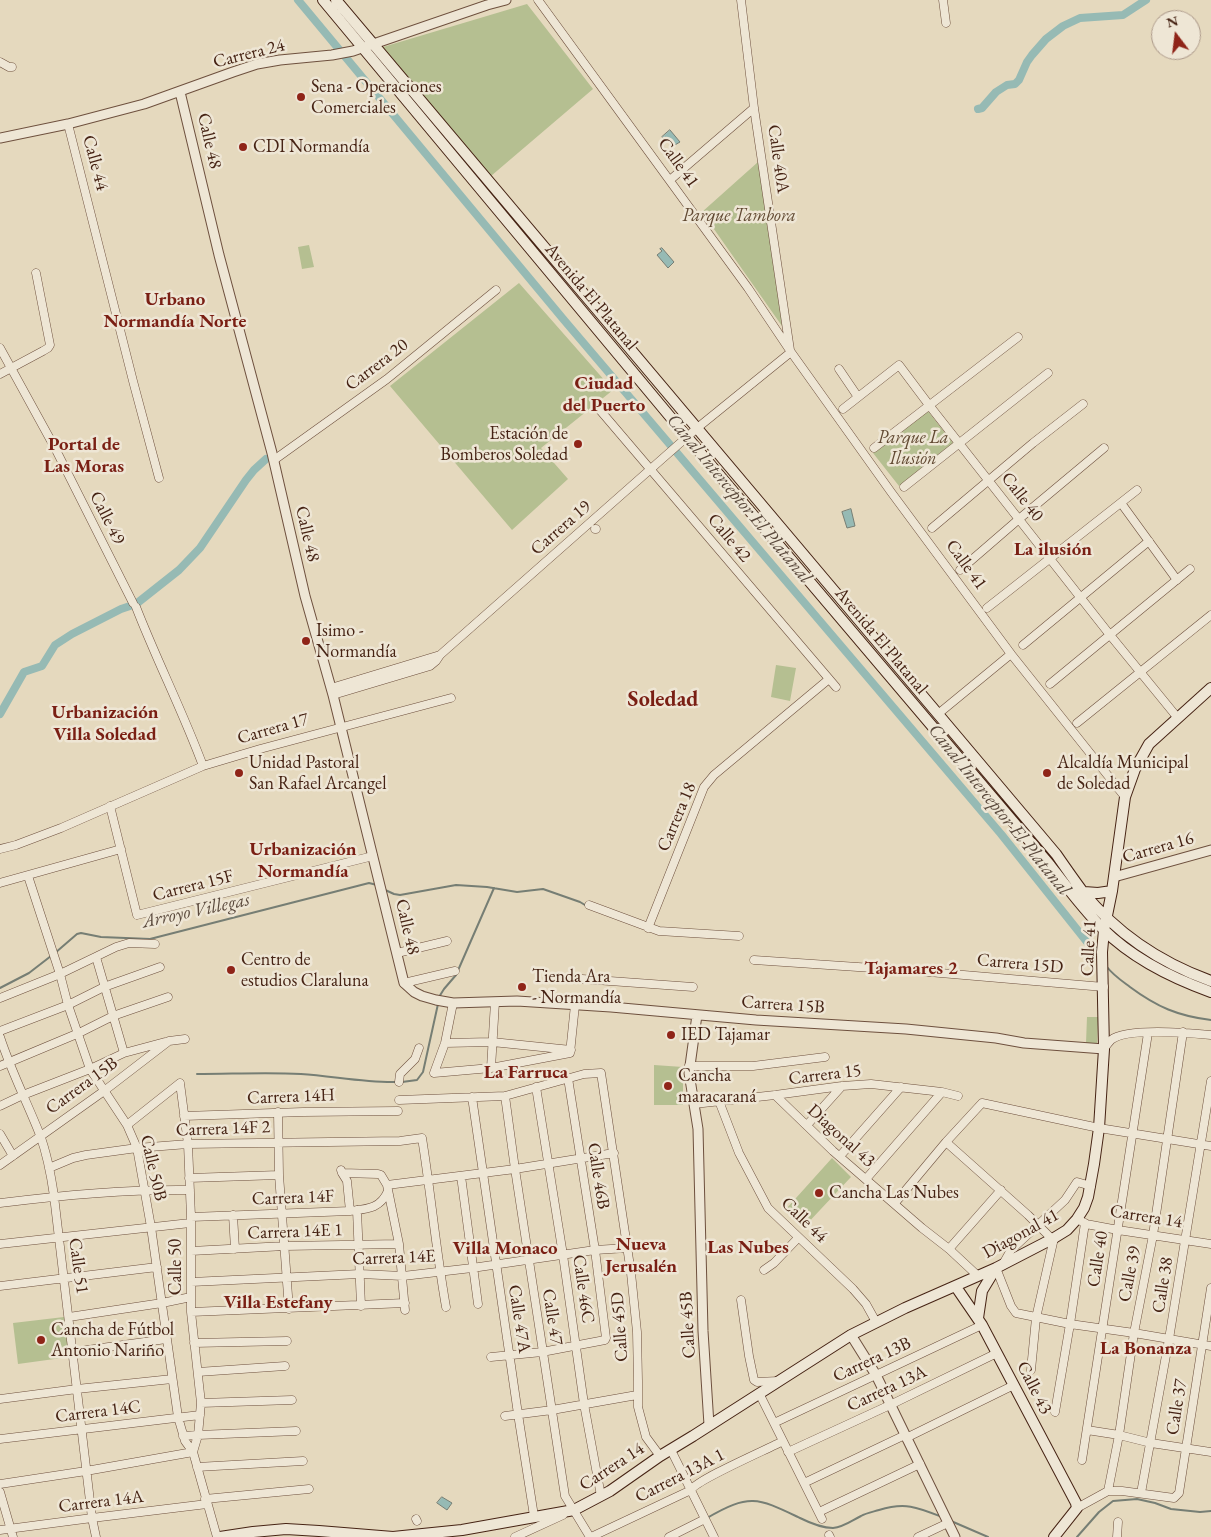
<!DOCTYPE html>
<html>
<head>
<meta charset="utf-8">
<style>
  body { margin:0 }
  #map { position:relative; width:1211px; height:1537px; overflow:hidden; background:#e5d9be; font-family:"EB Garamond",serif }
  canvas { display:block }
  .north { position:absolute; left:1151px; top:10px; width:50px; height:50px; box-sizing:border-box; background:#eee6d5; border:1px solid #ab9888; border-radius:50%; rotate:345deg; font-size:14px; font-weight:700; line-height:20px; text-align:center; color:#462314 }
  .north::after { content:''; display:block; margin:auto; width:18px; height:22px; background:#8f2418; clip-path:polygon(50% 0,100% 100%,50% 72%,0 100%) }
</style>
</head>
<body>
<div id="map">
<canvas width="1211" height="1537"></canvas>
<div class="north">N</div>
</div>
<script>
const g = document.querySelector('canvas').getContext('2d');
g.lineJoin = 'round';
function fill(path, color) {
  g.fillStyle = color;
  g.fill(path, 'evenodd');
}
function trace(path, color, width, dash) {
  g.strokeStyle = color;
  g.lineWidth = width;
  g.lineCap = dash ? 'butt' : 'round';
  g.setLineDash(dash || []);
  g.stroke(path);
}
function drawText(font, color, halo, rows, align = 'center') {
  g.font = font + ' "EB Garamond",serif';
  g.lineWidth = 5;
  g.setLineDash([]);
  g.textBaseline = 'middle';
  g.strokeStyle = halo;
  g.fillStyle = color;
  for (const [text, x, y, turn = 0] of rows) {
    g.save();
    g.translate(x, y);
    g.rotate((+turn || 0) * Math.PI / 180);
    g.textAlign = isNaN(turn) ? turn : align;
    if (halo) g.strokeText(text, 0, 0);
    g.fillText(text, 0, 0);
    g.restore();
  }
}
const green = new Path2D(`
  M527 4 593 89 491 176 383 47Z
  M758 162 780 295 782 326 702 212Z
  M309 245 314 267 302 269 298 247Z
  M519 283 613 390 541 448 568 479 512 530 390 386Z
  M927 410 954 444 899 486 873 453Z
  M776 665 796 668 790 701 771 697Z
  M1087 1017H1098L1097 1044 1086 1043Z
  M654 1065 683 1067V1105H654Z
  M832 1158 851 1177 805 1226 787 1208Z
  M64 1317 69 1357 18 1364 13 1323Z`);
const water = new Path2D(`
  M670 130 680 142 673 146 666 137 663 138 662 137Z
  M662 248 674 262 668 268 657 255 662 251 660 249Z
  M851 509 855 526 847 528 842 512Z
  M442 1497 452 1503 447 1510 437 1503Z`);
const stream = new Path2D(`
  M383 889 394 894 400 895 456 885 487 887 517 892 543 889 580 902 585 905
  M55 953 77 934 81 933 101 937 150 939 369 883 377 885
  M1085 956 1095 952 1097 956
  M1107 967C1113 975 1122 981 1130 987 1157 1007 1178 1016 1211 1020
  M0 988 29 973 51 956
  M439 997 444 989 456 975 494 888
  M197 1074C232 1074 267 1072 301 1074 333 1076 365 1083 397 1082
  M402 1082 417 1080 423 1072 438 1004
  M707 1518C750 1493 758 1498 800 1518 810 1523 821 1528 833 1528 844 1527 851 1521 861 1516 866 1513 872 1512 879 1510 905 1502 917 1507 942 1517
  M951 1521 988 1537
  M1077 1537 1099 1512 1113 1501 1137 1499 1155 1503 1171 1509 1200 1512 1211 1511`);
const canal = new Path2D(`
  M298 0 564 320 1001 834 1095 952
  M978 109 982 108 996 92 1007 85 1015 84 1019 80 1027 62 1032 55 1046 39 1063 26 1080 18 1123 15 1146 0
  M0 714 24 672 42 666 55 645 72 634 121 609 136 604 179 570 200 548 246 480 254 470 266 459`);
const minor = new Path2D(`
  M538 0 748 288 791 352 891 492 1011 654 1125 797
  M741 0 754 108 790 350
  M943 0 946 23
  M0 62 9 67H12
  M68 124 133 381 159 478
  M670 180 754 108
  M0 348 55 448 133 603
  M839 369 858 397
  M0 374 43 351 48 348 50 345 36 273
  M599 409 836 687
  M843 409 899 365 929 405 1110 635 1177 717
  M874 448 1018 337
  M274 460 387 379 496 290
  M904 487 1048 373
  M1121 503 1177 580
  M932 528 1033 443 1083 404
  M595 529H596
  M960 570 1019 519 1104 448
  M136 607C157 661 183 712 203 766
  M987 608 1137 490
  M1023 645 1149 541
  M1050 684 1190 569
  M331 688 440 655 696 429 791 352
  M333 695 430 666 436 661 440 655
  M938 714 1011 654
  M1077 723 1211 615
  M110 806 137 915 373 856
  M0 849 16 845 61 828 203 766 260 749 451 698
  M28 876 60 974 68 1005 90 1069 127 1125 137 1148 151 1227 178 1417 185 1441 193 1452
  M0 883 121 849
  M589 905 659 931 739 936
  M648 928 704 787 714 775 829 679
  M397 953 447 941
  M96 957 124 1053
  M754 960 917 971 1104 987
  M582 979 693 987
  M404 983 455 971
  M0 998 60 974 116 947 129 943 155 944
  M453 1003 445 1043 434 1073 491 1068 570 1053 575 1005
  M0 1031 68 1005 104 987 160 967
  M0 1037C11 1071 27 1102 40 1135 47 1154 51 1175 54 1196L92 1518 96 1537
  M445 1043 492 1042 571 1050
  M1104 1049C1106 1046 1109 1042 1111 1040 1127 1027 1190 1033 1211 1035
  M0 1066 79 1033 113 1016 168 997
  M689 1066H753L825 1057
  M491 1068 495 1002
  M399 1082 400 1074 415 1059 419 1048
  M180 1083 188 1144 191 1217V1312L201 1403 198 1435 193 1452 217 1537
  M536 1087 563 1255 584 1404 601 1496
  M775 1095 833 1151 922 1228 949 1249 978 1276
  M505 1096 515 1169 565 1496 590 1537
  M472 1097 518 1414 534 1516
  M399 1100 505 1096 584 1074 601 1073 631 1273 637 1332 638 1381V1407L646 1437 660 1456
  M719 1101 739 1153 768 1208 853 1289 866 1304 876 1322
  M694 1104 775 1095 842 1086 871 1084 942 1092 958 1096
  M0 1106 23 1095 90 1069 124 1053 165 1042
  M278 1112 279 1175 289 1309
  M184 1116 303 1112 398 1111
  M127 1125 180 1083
  M807 1125 842 1086
  M0 1134 13 1156
  M946 1142 1028 1215 1052 1239
  M840 1156 901 1087
  M0 1165 104 1091 169 1041 185 1039
  M49 1168 73 1158 86 1155 137 1148 188 1144 400 1141 422 1138C431 1194 436 1251 446 1307
  M341 1170 342 1173 378 1174 381 1175 387 1185 399 1244 405 1310
  M342 1173 347 1181 350 1211
  M461 1176 478 1304
  M189 1178 279 1175
  M866 1179 942 1092
  M387 1185 515 1169 614 1153
  M0 1203C63 1195 126 1189 190 1190
  M895 1203 946 1142 982 1103 1099 1128 1211 1146
  M357 1210 361 1306
  M233 1215 235 1249
  M191 1217 350 1211C367 1209 380 1209 388 1191
  M1081 1221 1086 1224 1118 1230 1211 1244
  M0 1244 190 1223
  M949 1249 1001 1190
  M191 1251 285 1246 399 1244
  M1003 1264 1011 1250 1065 1200 1077 1182 1091 1186
  M996 1268 1011 1306 1016 1313 1070 1324 1134 1333 1211 1346
  M764 1270 774 1263 798 1238
  M191 1282 360 1274 403 1276 472 1268 595 1250 627 1248
  M0 1286 157 1267
  M741 1300 749 1356 754 1380 757 1382 778 1381
  M191 1312 405 1303
  M69 1317 162 1303 191 1297
  M194 1343 287 1341
  M73 1352 166 1339
  M491 1357 542 1352 605 1340 606 1338 595 1250 568 1078
  M1031 1370 1036 1318 1054 1238
  M198 1372 285 1366
  M759 1393 822 1519
  M0 1399 77 1389 172 1379
  M201 1403 292 1400
  M1055 1412 1070 1324 1085 1223
  M505 1416 552 1410 637 1395
  M774 1423 982 1325
  M1087 1430 1119 1435 1151 1443 1211 1452
  M183 1436 198 1435 296 1431
  M906 1438 1014 1385
  M0 1439 200 1415
  M671 1450 714 1537
  M788 1452 890 1405 997 1353
  M1082 1460 1148 1033
  M197 1467 303 1461
  M804 1483 905 1435
  M0 1484 86 1471 193 1452
  M1108 1491 1119 1435 1134 1333 1153 1235 1183 1032
  M0 1492 13 1537
  M1141 1493 1169 1339 1211 1081
  M205 1499 309 1489
  M1077 1508 1108 1491H1122L1174 1498 1179 1493 1211 1288
  M819 1512 920 1464
  M416 1519 417 1521
  M0 1530 92 1518 207 1504
  M829 1535 830 1537
  M515 1537 563 1515
  M591 1537 691 1490C696 1480 768 1449 783 1441
  M669 1537 705 1519
  M918 1537 948 1523
  M1117 1537 1118 1522`);
const tertiary = new Path2D(`
  M180 92 219 255 272 453 305 596 333 695 404 983 414 992 422 996 436 1000 453 1003 517 1001 611 1007 756 1020 906 1029 996 1038 1024 1043 1104 1049
  M0 138 68 124 144 104 233 72 257 64 280 60 332 55 353 51 487 5 506 0
  M1114 877 1211 850
  M697 1015 689 1073 698 1129 703 1331 709 1425
  M851 1335 876 1375 955 1537`);
const secondary = new Path2D(`
  M323 0 687 437 1049 864C1066 886 1083 909 1103 929 1133 959 1172 978 1211 992
  M336 0 1056 854C1065 867 1074 880 1083 892 1117 934 1161 963 1211 981
  M1084 892 1098 893 1112 891
  M956 1287 982 1325 1076 1503 1077 1508 1054 1537
  M978 1318 982 1291 996 1268
  M220 1537 253 1532 286 1529 319 1531 393 1537 462 1530 574 1510 610 1491 660 1456 693 1436 851 1335 905 1308 996 1268 1054 1238 1067 1230 1077 1219 1084 1208 1088 1197 1094 1164 1099 1128 1104 1049 1102 952 1104 930 1112 891 1125 797 1135 769 1149 744 1211 688`);
const markers = [
  [301,97,5,"#8f2418"],
  [243,147,5,"#8f2418"],
  [578,444,5,"#8f2418"],
  [306,641,5,"#8f2418"],
  [239,773,5,"#8f2418"],
  [1047,773,5,"#8f2418"],
  [231,970,5,"#8f2418"],
  [522,987,5,"#8f2418"],
  [671,1035,5,"#8f2418"],
  [668,1086,5,"#8f2418"],
  [819,1193,5,"#8f2418"],
  [41,1340,5,"#8f2418"]
];
const streetNames = [
  ["Carrera 24",249,54,-14],
  ["Calle 48",209,141,77],
  ["Calle 40A",778,159,82],
  ["Calle 44",95,163,75],
  ["Calle 41",678,163,54],
  ["Avenida El Platanal",591,297,50],
  ["Carrera 20",377,365,-37],
  ["Calle 40",1022,497,52],
  ["Calle 49",107,518,63],
  ["Carrera 19",561,528,-41],
  ["Calle 48",307,534,77],
  ["Calle 42",729,538,50],
  ["Calle 41",966,565,54],
  ["Avenida El Platanal",881,641,50],
  ["Carrera 17",273,729,-16],
  ["Carrera 18",677,817,-67],
  ["Carrera 16",1158,848,-16],
  ["Carrera 15F",193,886,-14],
  ["Calle 48",407,927,77],
  ["Calle 41",1089,948,-87],
  ["Carrera 15D",1020,964,5],
  ["Carrera 15B",783,1005,4],
  ["Carrera 15",825,1075,-7],
  ["Carrera 15B",82,1086,-36],
  ["Carrera 14H",291,1097,-2],
  ["Carrera 14F 2",223,1129,-2],
  ["Diagonal 43",841,1136,42],
  ["Calle 50B",153,1168,77],
  ["Calle 46B",598,1176,81],
  ["Carrera 14F",293,1198,-2],
  ["Carrera 14",1146,1217,9],
  ["Calle 44",804,1220,44],
  ["Carrera 14E 1",295,1232,-2],
  ["Diagonal 41",1021,1234,-29],
  ["Carrera 14E",394,1258,-2],
  ["Calle 40",1098,1259,-81],
  ["Calle 51",78,1266,82],
  ["Calle 50",176,1267,-90],
  ["Calle 39",1130,1274,-79],
  ["Calle 38",1163,1285,-81],
  ["Calle 46C",583,1289,82],
  ["Calle 47",552,1317,81],
  ["Calle 47A",519,1319,81],
  ["Calle 45B",688,1325,-93],
  ["Calle 45D",620,1327,-94],
  ["Carrera 13B",872,1360,-25],
  ["Calle 43",1034,1388,63],
  ["Carrera 13A",887,1389,-25],
  ["Calle 37",1177,1407,-81],
  ["Carrera 14C",98,1412,-7],
  ["Carrera 14",612,1467,-33],
  ["Carrera 13A 1",680,1476,-27],
  ["Carrera 14A",101,1502,-7]
];
const poiNames = [
  ["Sena - Operaciones",311,87],
  ["Comerciales",311,108],
  ["CDI Normandía",253,147],
  ["Estación de",568,434,"right"],
  ["Bomberos Soledad",568,455,"right"],
  ["Isimo -",316,631],
  ["Normandía",316,652],
  ["Unidad Pastoral",249,763],
  ["San Rafael Arcangel",249,784],
  ["Alcaldía Municipal",1057,763],
  ["de Soledad",1057,784],
  ["Centro de",241,960],
  ["estudios Claraluna",241,981],
  ["Tienda Ara",532,977],
  ["- Normandía",532,998],
  ["IED Tajamar",681,1035],
  ["Cancha",678,1076],
  ["maracaraná",678,1097],
  ["Cancha Las Nubes",829,1193],
  ["Cancha de Fútbol",51,1330],
  ["Antonio Nariño",51,1351]
];
const parkNames = [
  ["Parque Tambora",739,216],
  ["Parque La",913,438],
  ["Ilusión",913,459]
];
const neighbourhoodNames = [
  ["Urbano",175,300],
  ["Normandía Norte",175,322],
  ["Ciudad",604,384],
  ["del Puerto",604,406],
  ["Portal de",84,445],
  ["Las Moras",84,467],
  ["La ilusión",1053,550],
  ["Urbanización",105,713],
  ["Villa Soledad",105,735],
  ["Urbanización",303,850],
  ["Normandía",303,872],
  ["Tajamares 2",911,969],
  ["La Farruca",526,1073],
  ["Nueva",641,1245],
  ["Jerusalén",641,1267],
  ["Las Nubes",748,1248],
  ["Villa Monaco",505,1249],
  ["Villa Estefany",278,1303],
  ["La Bonanza",1146,1349]
];
const waterNames = [
  ["Canal Interceptor El Platanal",739,499,50],
  ["Canal Interceptor El Platanal",999,810,51],
  ["Arroyo Villegas",196,911,-12]
];
const districtNames = [
  ["Soledad",663,700]
];
fill(green, '#b5bf91');
fill(water, '#96bab4');
trace(water, '#767e74', 1);
trace(stream, '#767e74', 2);
trace(canal, '#96bab4', 8);
trace(minor, '#6e503e', 9);
trace(tertiary, '#6e503e', 11);
trace(secondary, '#462314', 12);
trace(minor, '#eee6d5', 8);
trace(tertiary, '#eee6d5', 9);
trace(secondary, '#eee6d5', 10);
for (const [x, y, r, color] of markers) {
  const dot = new Path2D();
  dot.arc(x, y, r, 0, 2 * Math.PI);
  g.fillStyle = color;
  g.fill(dot);
  trace(dot, '#eee6d5', 2);
}
drawText('18px', '#462314', '#eee6d5', streetNames);
drawText('18px', '#462314', '#eee6d5', poiNames, 'left');
drawText('italic 18px', '#624a33', '#eee6d5', parkNames);
drawText('bold 19px', '#7a1f14', '#eee6d5', neighbourhoodNames);
drawText('italic 19px', '#5a493c', '#eee6d5', waterNames);
drawText('bold 22px', '#7a1f14', '#eee6d5', districtNames);
</script>
</body>
</html>
